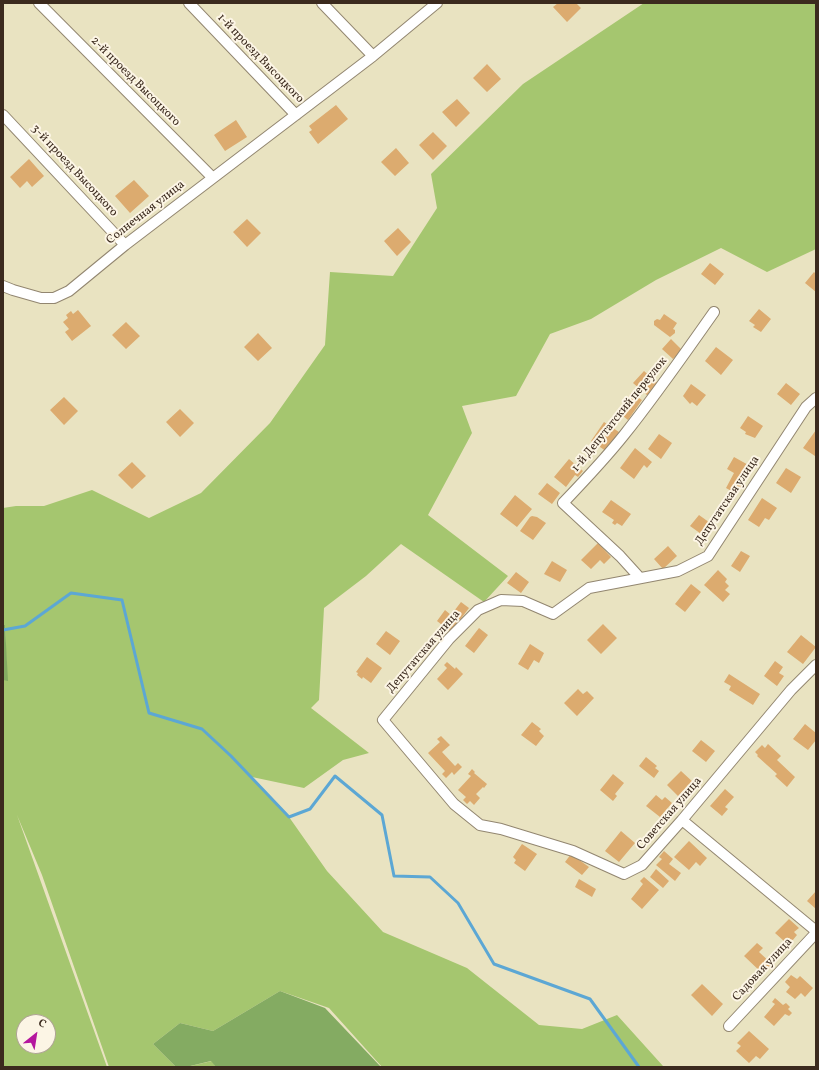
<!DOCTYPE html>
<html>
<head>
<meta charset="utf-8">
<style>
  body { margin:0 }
  #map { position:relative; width:819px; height:1070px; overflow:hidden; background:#e9e3c1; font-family:Vollkorn,serif }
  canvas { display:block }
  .frame { position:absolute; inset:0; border:4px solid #3b2a1e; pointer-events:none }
  .north { position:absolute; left:16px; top:1014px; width:40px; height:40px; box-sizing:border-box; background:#fcf5e5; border:1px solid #afa495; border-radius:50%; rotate:30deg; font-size:11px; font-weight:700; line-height:16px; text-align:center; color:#3b2a1e }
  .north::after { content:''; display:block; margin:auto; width:14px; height:18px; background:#b5179e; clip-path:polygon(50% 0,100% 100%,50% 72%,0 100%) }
</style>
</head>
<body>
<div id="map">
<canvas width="819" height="1070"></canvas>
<div class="frame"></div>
<div class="north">С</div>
</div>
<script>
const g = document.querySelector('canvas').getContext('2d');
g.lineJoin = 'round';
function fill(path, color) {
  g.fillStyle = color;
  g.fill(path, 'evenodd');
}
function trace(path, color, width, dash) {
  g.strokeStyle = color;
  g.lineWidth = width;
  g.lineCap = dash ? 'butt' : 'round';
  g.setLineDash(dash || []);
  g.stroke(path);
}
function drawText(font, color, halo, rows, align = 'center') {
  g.font = font + ' Vollkorn,serif';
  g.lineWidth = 4;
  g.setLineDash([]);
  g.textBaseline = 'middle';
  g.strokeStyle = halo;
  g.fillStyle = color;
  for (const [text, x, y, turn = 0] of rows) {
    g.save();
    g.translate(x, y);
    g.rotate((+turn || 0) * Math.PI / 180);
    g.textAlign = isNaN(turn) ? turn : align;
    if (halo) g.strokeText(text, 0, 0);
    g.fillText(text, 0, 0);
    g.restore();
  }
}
const green = new Path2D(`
  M644 3H816V249L767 272 721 248 656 280 591 319 550 334 516 396 462 406 472 433 428 515 508 576 484 602 401 544 366 576 324 608 319 700 311 708 369 753 343 760 304 788 252 777 289 817 327 871 383 932 467 968 539 1025 582 1029 617 1015 663 1066 666 1067H382L329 1008 280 991 213 1031 180 1023 153 1044 176 1067H109L42 875 17 815 107 1067H3V680H7L5 625H3V508L16 506H44L92 490 149 518 201 493 270 423 325 345 330 272 393 276 437 208 431 174 523 84ZM24 1022H48V1046H24Z
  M212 1061 216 1067H186Z`);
const forest = new Path2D(`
  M3 625H5L8 681 3 680Z
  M280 991 325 1008 381 1067H216L211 1061 186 1067H176L153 1044 180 1023 213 1031Z`);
const stream = new Path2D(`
  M3 630 25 626 71 593 122 600 149 713 202 729 231 756 289 817 310 809 335 776 382 815 394 876 430 877 458 903 494 964 590 999 639 1067`);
const building = new Path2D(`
  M558 3H576L581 8 567 22 553 7Z
  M487 64 501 79 487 92 473 78Z
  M457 99 470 113 456 127 442 112Z
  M336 105 348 119 318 144 309 132 312 130 309 126Z
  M236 120 247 137 225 151 214 135Z
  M433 132 447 146 433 160 419 145Z
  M396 148 409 163 395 176 381 162Z
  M29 159 44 176 32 187 27 181 20 188 10 177Z
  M134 180 149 196 130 213 115 196Z
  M247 219 261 233 247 247 233 232Z
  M398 228 411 242 397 256 384 241Z
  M710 263 724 274 715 285 701 274Z
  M814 272 816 274V292L805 283Z
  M759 309 771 319 761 332 753 327 755 325 749 321Z
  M78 310 91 326 72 341 65 332 69 329 63 322 68 318 66 315 71 311 73 314Z
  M664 314 677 323 673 329 675 330V333L670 337 654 325V321L657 319 660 320Z
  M126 322 140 336 126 349 112 335Z
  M258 333 272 348 258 361 244 347Z
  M671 339 682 350 673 359 662 349Z
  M716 347 733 360 721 375 705 361Z
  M644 371 659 384 648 396 633 383Z
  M786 383 800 394 791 405 777 394Z
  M691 384 706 395 697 406 692 402 690 404 683 396Z
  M631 393 642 400 628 420 618 412Z
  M64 397 78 411 64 425 50 410Z
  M180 409 194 423 180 437 166 422Z
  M748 416 763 426 755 438 745 434 746 432 740 428Z
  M604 422 619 432 606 451 591 441Z
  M816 430V455L815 456 803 448Z
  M659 434 672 443 661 459 648 449Z
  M635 448 652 462 647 468 644 465 634 479 620 468Z
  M734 457 752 467 737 494 726 488 734 473 727 469Z
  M569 459 583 471 578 477 575 475 566 487 554 477Z
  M132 462 146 476 132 489 118 475Z
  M786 468 801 477 791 493 776 483Z
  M547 483 560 493 552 504 538 494Z
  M515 495 532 509 517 527 500 514Z
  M762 498 777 508 769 520 765 518 759 527 748 520Z
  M611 500 631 514 622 526 617 523 615 525 612 523 614 520 602 512Z
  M699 515 713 525 704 536 690 526Z
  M532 516 537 517 546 523 533 540 520 531 530 517Z
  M598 543 611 557 604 564 600 560 591 569 581 560Z
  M668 546 677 556 663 569 654 559Z
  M741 551 750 556 740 572 731 566Z
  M552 561 567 570 560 582 544 574Z
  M718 570 727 579 725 582 729 586 725 590 730 594 723 602 704 585Z
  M516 572 529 582 521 593 507 583Z
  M691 584 701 592 685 612 675 604Z
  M461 602 469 608 451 632 437 621 445 610 451 615Z
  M603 624 617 638 601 654 587 640Z
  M479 628 488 635 474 653 465 646Z
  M386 631 400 641 390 655 376 644Z
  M801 635 816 647 803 664 787 652Z
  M530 644 544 653 539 663 534 660 528 670 518 664Z
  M367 657 382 668 371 683 363 677 362 679 357 675 358 673 356 672Z
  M775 661 783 667 779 673 784 676 777 686 764 676Z
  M447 662 455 669 456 667 463 674 448 690 437 679 447 668 444 665Z
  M729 674 760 694 753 705 729 690 731 686 724 682Z
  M578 689 583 694 587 691 594 698 577 716 564 703Z
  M532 722 541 729 539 731 544 736 536 746 521 735Z
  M805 724 816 733V740L808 750 793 739Z
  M441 736 450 745 442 752 455 766 458 763 462 767 454 775 452 772 446 778 442 774 445 771 428 753 440 742 437 739Z
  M701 740 715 751 706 762 692 751Z
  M768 744 781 756 777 760 795 777 787 787 775 776 777 774 757 756 758 755 755 752 762 745 765 748Z
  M646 757 657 766 655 768 659 771 654 778 639 766Z
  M472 769 475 772 474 773 487 784 484 788 483 787 476 794 480 798 474 805 470 801 467 804 463 800 466 797 458 790 471 776 468 774Z
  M681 771 694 783 692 786 689 784 678 796 667 785Z
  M613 774 624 783 615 794 617 796 613 801 600 790Z
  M725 789 734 797 725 807 728 809 722 816 710 806Z
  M656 795 662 800 665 797 672 803 660 817 646 806Z
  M621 831 635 843 619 862 605 851Z
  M689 841 707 858 700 866 696 862 689 870 674 857Z
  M522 844 537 854 525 871 514 863 516 860 513 857Z
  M664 851 673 859 669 864 681 873 675 881 656 865 662 859 659 857Z
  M571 854 589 867 582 875 565 862Z
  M656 869 669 881 663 888 650 877Z
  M644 877 659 890 642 909 631 899 643 884 640 881Z
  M579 879 596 889 592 897 575 887Z
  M816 891V909L807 901Z
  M789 919 799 928 794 932 797 935 792 941 789 938 785 942 775 933Z
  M757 943 763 948 759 952 772 964 763 974 744 956Z
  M791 975 797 979 800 976 813 988 805 997 801 993 795 999 786 992 790 987 785 982Z
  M702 984 723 1004 712 1016 691 995Z
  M775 998 783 1005 786 1003 790 1007 788 1009 792 1013 789 1016 785 1014 774 1026 764 1017 775 1004 772 1002Z
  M749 1031 769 1049 760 1059 756 1056 749 1063 736 1051 741 1046 737 1043Z`);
const street = new Path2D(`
  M39 3 213 178
  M189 3 296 115
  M322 3 373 56
  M3 115 125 245
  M3 286 13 290 41 298H54L69 291 125 245 373 56 437 3
  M816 398 806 407 708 556 678 571 589 588 553 614 523 601 501 600 478 610 449 639 383 720 454 804 480 825 501 829 573 851 624 874 642 865 682 820 791 690 816 665
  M640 578 620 556 563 503C584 481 605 459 624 435 656 395 685 353 714 312
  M682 820 816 931
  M729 1026 816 933`);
const streetNames = [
  ["1-й проезд Высоцкого",260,59,46],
  ["2-й проезд Высоцкого",135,82,45],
  ["3-й проезд Высоцкого",74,171,47],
  ["Солнечная улица",146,213,-38],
  ["1-й Депутатский переулок",620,415,-51],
  ["Депутатская улица",728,501,-56],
  ["Депутатская улица",424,652,-49],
  ["Советская улица",670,814,-49],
  ["Садовая улица",763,970,-47]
];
fill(green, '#a5c66f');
fill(forest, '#84ab62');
trace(stream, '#5ca7d4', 3);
fill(building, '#dcab6f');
trace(street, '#928670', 12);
trace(street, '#fff', 10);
drawText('12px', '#3b2a1e', '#fcf5e5', streetNames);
</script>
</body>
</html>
